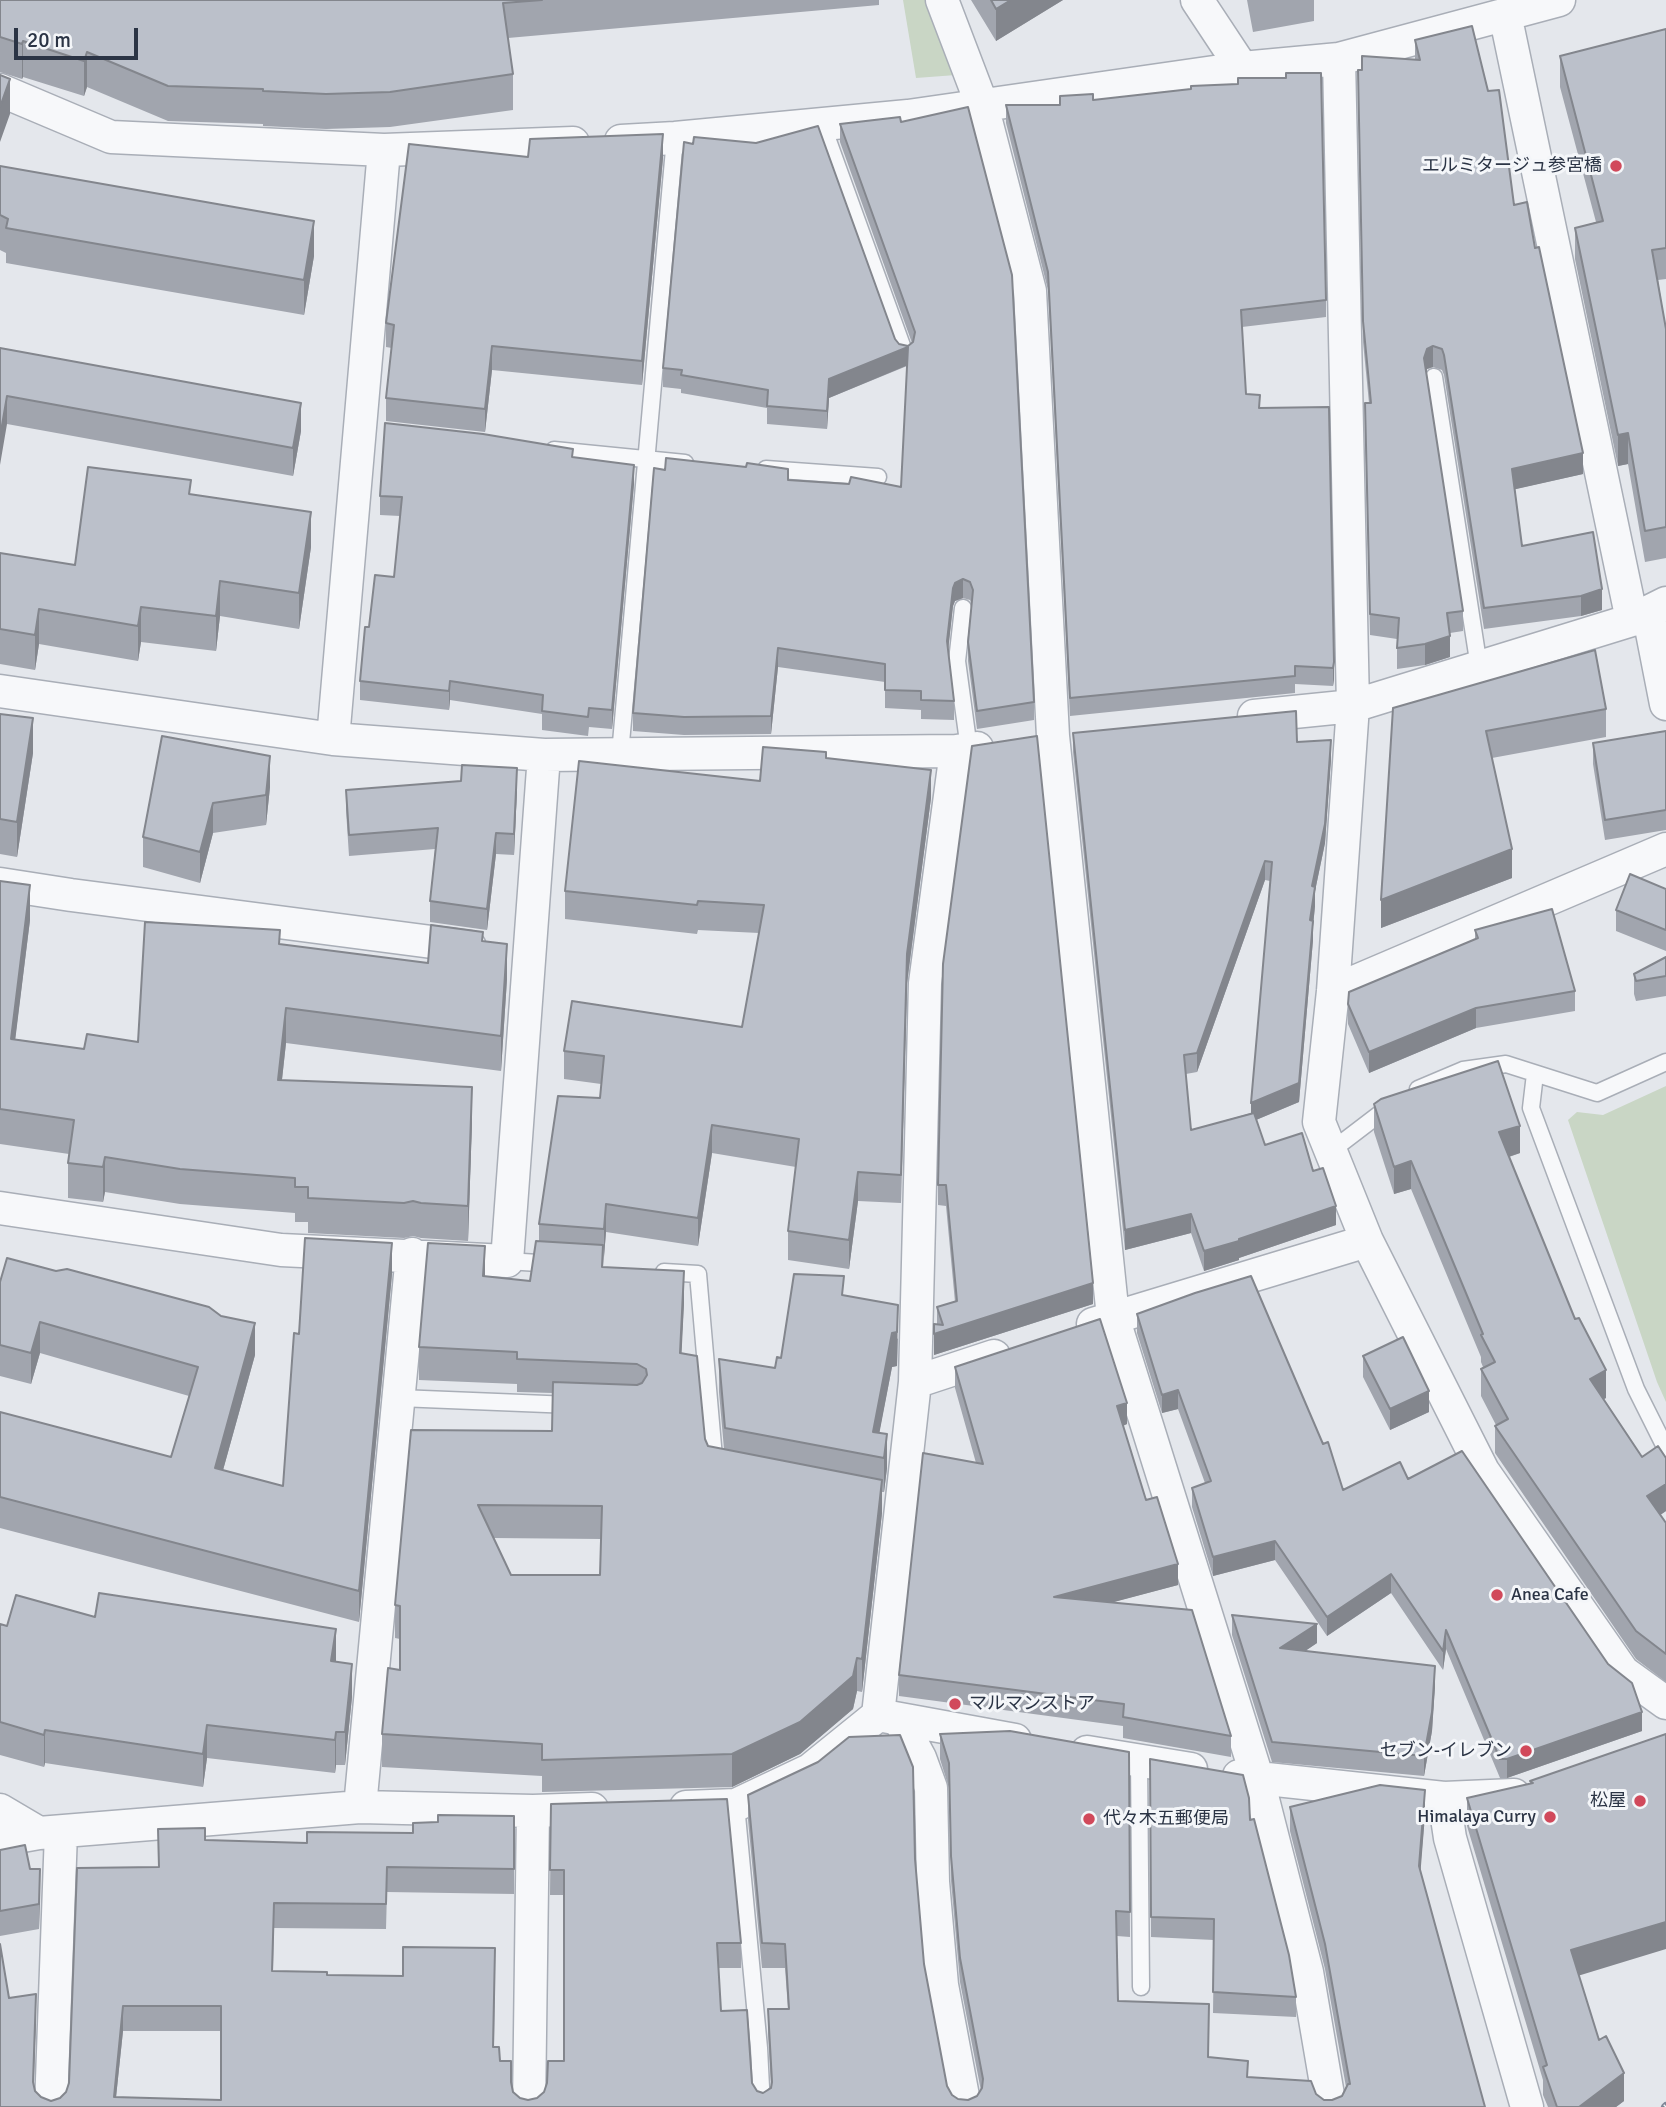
<!DOCTYPE html>
<html>
<head>
<meta charset="utf-8">
<style>
  body { margin:0 }
  #map { position:relative; width:1666px; height:2107px; overflow:hidden; background:#e4e7ec; font-family:Signika,sans-serif }
  canvas { display:block }
  .scale { position:absolute; left:14px; top:28px; width:124px; height:32px; box-sizing:border-box; border:4px solid #2b3445; border-top:0; padding-left:9px; font-size:21px; line-height:24px; white-space:nowrap; color:#2b3445; -webkit-text-stroke:5px #f4f6f9; paint-order:stroke }
</style>
</head>
<body>
<div id="map">
<canvas width="1666" height="2107"></canvas>
<div class="scale">20 m</div>
</div>
<script>
const g = document.querySelector('canvas').getContext('2d');
g.lineJoin = 'round';
function fill(path, color) {
  g.fillStyle = color;
  g.fill(path, 'evenodd');
}
function trace(path, color, width, dash) {
  g.strokeStyle = color;
  g.lineWidth = width;
  g.lineCap = dash ? 'butt' : 'round';
  g.setLineDash(dash || []);
  g.stroke(path);
}
function drawText(font, color, halo, rows, align = 'center') {
  g.font = font + ' Signika,"Noto Sans JP",sans-serif';
  g.lineWidth = 6;
  g.setLineDash([]);
  g.textBaseline = 'middle';
  g.strokeStyle = halo;
  g.fillStyle = color;
  for (const [text, x, y, turn = 0] of rows) {
    g.save();
    g.translate(x, y);
    g.rotate((+turn || 0) * Math.PI / 180);
    g.textAlign = isNaN(turn) ? turn : align;
    if (halo) g.strokeText(text, 0, 0);
    g.fillText(text, 0, 0);
    g.restore();
  }
}
const green = new Path2D(`
  M903 0H931L956 75 916 78Z
  M1666 1086V1402L1657 1382 1568 1120 1577 1112 1603 1115Z`);
const lane = new Path2D(`
  M822 124 905 354
  M1434 377 1479 667
  M554 450 685 463
  M766 469 878 477
  M963 608 957 661 969 749
  M620 754 675 138
  M1535 1074 1531 1108 1636 1389 1666 1449
  M1418 1089 1463 1070 1506 1064 1597 1093 1666 1062
  M1331 1151 1390 1106
  M507 1261 554 1264
  M664 1272 698 1274 715 1469
  M399 1398 571 1405
  M1139 1760 1141 1987
  M736 1805 759 2048 762 2107`);
const street = new Path2D(`
  M942 0 982 105 1030 291 1053 736 1113 1317 1258 1780 1307 1972 1330 2107
  M1197 0 1242 68
  M1505 14 1632 620
  M1339 59 1353 706 1333 991 1319 1122 1367 1241 1483 1471 1623 1672 1666 1703
  M0 90 111 137 384 150 573 143
  M621 141 675 138 908 116 1242 68 1339 59 1559 0
  M1648 612 1666 704
  M0 691 333 739 544 755 956 751 977 748
  M1254 716 1353 706 1632 620 1666 603
  M333 739 384 150
  M0 884 71 895 470 947
  M1333 991 1666 849
  M0 1208 281 1250 507 1261 544 755
  M1093 1324 1367 1241
  M915 1382 994 1356
  M878 1715 1015 1740
  M900 1721 920 1758 931 1788 933 1882 942 1985 965 2107
  M1087 1752 1191 1769
  M1239 1776 1444 1798 1514 1795
  M1444 1798 1450 1838 1527 2107
  M360 1807 412 1254
  M686 1807 736 1805 810 1770 878 1715 915 1382 925 983 956 751
  M0 1810 39 1833
  M0 1840 39 1833 360 1807 533 1811 592 1809
  M51 2107 61 1832
  M529 2107 533 1811`);
const rail = new Path2D(`
  M1665 2107 1666 2106`);
const wall = new Path2D(`
  M0 0H879V5L508 38 513 74V110L390 127 326 129 263 126V124L168 121 87 87 84 96 23 77 22 79 0 72Z
  M971 0H1063L996 41Z
  M1247 0H1314V21L1253 32Z
  M1666 29V279L1658 280 1666 329V558L1645 562 1628 464 1618 466 1575 259V228L1596 222 1560 87V56Z
  M1415 40 1514 205 1535 248 1583 474 1515 489 1522 546 1602 610 1581 616 1484 629 1444 375 1442 370 1433 367 1427 369 1426 372 1463 611V631L1450 633V657L1425 665 1397 669V639L1370 635 1365 424 1369 403 1363 342 1358 91 1362 70 1415 60Z
  M1093 100 1326 300V317L1242 327 1246 394 1260 408 1329 407 1334 679 1333 686 1295 684V693L1070 716 1048 290 1006 123V105H1060Z
  M900 117 1034 702V720L977 729 968 661V642L972 605 970 600 963 598 955 601 953 606 948 650 954 701V720L921 719V710L885 708V682L778 667 771 734 684 735 633 731V713L788 480 901 487 907 366 829 398 827 429 767 424V408L681 393V389L663 387V368L895 339 899 344 908 346 912 343 840 142V124Z
  M528 157 663 158 642 385 492 370 485 432 386 421V398L392 348 386 347V323Z
  M0 166 314 256 304 315 6 263V253L0 250Z
  M0 348 301 431 293 476 7 424Z
  M573 457 634 484 612 729 589 727 588 736 542 730V714L450 700 449 710 360 700V681L369 627 394 577 400 516 380 515V496Z
  M191 494 311 547 299 629 220 616 216 651 141 642 138 661 39 644 35 670 0 664V553L75 565Z
  M1393 708 1606 709V737L1492 758 1512 878 1381 928Z
  M0 714 33 753 17 857 0 854Z
  M1666 731V830L1605 840 1593 764V743Z
  M1073 733 1297 742 1331 759 1325 843 1315 891V906L1313 926V940L1299 1102 1256 1120 1265 1145 1313 1171 1336 1225 1239 1258V1260L1204 1271 1191 1233 1125 1250 1073 752ZM1265 880 1270 881 1251 1113 1191 1130 1186 1074 1197 1072Z
  M162 736 270 787 266 825 213 833 200 883 143 867V837Z
  M972 746 1093 1304 934 1355 937 1324V1307L955 1302 946 1206 938 1205V1185Z
  M826 758 931 798 907 983 901 1203 858 1201 849 1269 788 1260V1231L796 1167 712 1153 698 1246 606 1232 603 1267 684 1303 681 1353 705 1439 708 1446 724 1449 719 1392V1359L775 1368 781 1358 844 1296 898 1339 897 1366 892 1367 879 1433 887 1468 884 1492H882V1513L862 1692 857 1691 853 1709 800 1754 732 1787 542 1792V1776L382 1767V1734L400 1670V1639L395 1638V1605L411 1430 552 1431 553 1393 517 1392V1384L419 1380V1347L485 1276 530 1281 539 1241V1224L600 1098 601 1084 564 1079V1051L742 1027 759 933 698 930 697 934 565 919V891L760 781ZM493 1538 601 1539 600 1575H511Z
  M517 789 514 855 496 854 487 930 430 922V901L435 849 349 856 346 810V790Z
  M0 881 30 920 15 1039 84 1049 138 1042 280 944 428 963 483 942 507 979 501 1071 286 1043 282 1080 472 1122 468 1241 421 1238 413 1236 404 1238 308 1233V1222H295V1213L180 1204 105 1192 103 1202 68 1198V1163L69 1154 0 1144Z
  M1666 889V951L1616 931V910Z
  M1475 930 1575 991V1011L1476 1028 1369 1073 1348 1024V1004L1475 939Z
  M1666 957V996L1636 1001 1634 994V974Z
  M1374 1104 1520 1153 1509 1157 1606 1398 1604 1399 1642 1457 1666 1458V1511L1660 1515 1666 1523V1682L1636 1659 1495 1453V1426L1496 1425 1481 1396V1369L1483 1367 1481 1362V1357L1411 1189 1394 1194 1374 1132Z
  M392 1274 359 1622 0 1528V1412L171 1457 189 1396 40 1353 31 1384 0 1376V1282L255 1355 223 1470 283 1486 299 1334Z
  M1137 1314 1343 1490 1408 1479 1642 1731 1507 1778H1500L1446 1649 1443 1670 1391 1593 1327 1636 1275 1560 1213 1576 1192 1507V1488L1205 1483 1178 1409 1162 1413 1137 1333Z
  M1363 1356 1429 1412 1390 1430 1363 1377Z
  M955 1367 1127 1424 1123 1426 1146 1500 1178 1585 1113 1602 1231 1736V1757L1123 1738V1726L899 1696V1675L976 1463 955 1388Z
  M1232 1615 1317 1643 1305 1651 1435 1686 1432 1731 1424 1776 1272 1762 1232 1635Z
  M95 1617 336 1662 352 1697 345 1765H336L335 1773 207 1758 203 1787 45 1763 44 1767 0 1755V1624L7 1626Z
  M940 1734 1129 1752 1130 1937 1117 1936 1118 2001 1209 2029 1208 2057 1248 2077 1316 2094 1324 2100H1332L1342 2096 1346 2087 1325 1969 1290 1831V1807L1425 1815 1420 1871 1485 2107H0L9 1998 36 2018 33 2085 35 2091 41 2097 51 2101 60 2098 66 2092 158 1867 205 1840 307 1843 413 1833 438 1822 514 1816V1894L387 1892 386 1929 274 1928 273 1971 327 1975 403 1976 495 1973 494 2047 511 2083 513 2092 520 2098 528 2100 537 2098 544 2092 564 2061V1895H550L551 1804 741 1943V1968H718L721 2011 752 2083 757 2091 763 2093 771 2086 768 2034V2009H788L785 1968H762L748 1820V1795L915 1859 924 1964 947 2086 952 2095 958 2099 968 2100 977 2096 981 2091 960 1982 951 1881 949 1788 940 1759ZM123 2031H221V2100L116 2097Z
  M1666 1734 1579 1976 1599 2040 1624 2101 1616 2107H1548L1543 2095V2080L1467 1826V1798L1530 1784V1781Z
  M1150 1759 1250 1820 1296 1997V2017L1213 2013 1214 1940 1151 1937Z
  M0 1850 30 1869 40 1894 39 1929 0 1936Z`);
const shadedWall = new Path2D(`
  M1011 0H1063L996 41V9Z
  M23 41V77L22 79V44Z
  M87 52V87L84 96V61Z
  M10 79V114L0 142V107Z
  M663 134V158L642 385V361Z
  M314 221V256L304 315V280Z
  M492 346V370L485 432V409Z
  M1433 346V367L1427 369 1424 379V358L1427 349Z
  M908 347V365L829 398 827 429V411L829 379Z
  M7 396V424L0 465V437Z
  M301 403V431L293 476V448Z
  M1628 433V464L1618 466V435Z
  M1583 453V474L1512 490V469Z
  M634 465V484L612 729V710Z
  M311 512V547L299 629V593Z
  M963 579V598L955 601 953 606 947 660V641L953 588 955 583Z
  M220 581V616L216 651V616Z
  M1602 589V610L1581 616V596Z
  M141 607V642L138 661V626Z
  M39 609V644L35 670V635Z
  M1450 636V657L1425 665V644Z
  M778 648V667L771 734V716Z
  M1334 662V679L1333 686V668Z
  M450 681V700L449 710V691Z
  M33 718V753L17 857V822Z
  M1331 740V759L1325 843 1315 891V906L1313 926V940L1299 1102 1251 1122V1103L1310 920 1312 886Z
  M270 756V787L266 825V795Z
  M517 768V789L514 855V834Z
  M931 770V798L907 983 901 1203 907 954Z
  M213 803V833L200 883V852Z
  M496 833V854L487 930V909Z
  M1512 849V878L1381 928V900Z
  M1265 861V880L1197 1072V1053Z
  M30 885V920L11 1074V1039Z
  M507 944V979L501 1071V1036Z
  M286 1008V1043L278 1115V1080Z
  M1476 1008V1028L1369 1073V1052Z
  M472 1087V1122L468 1241V1206Z
  M712 1125V1153L698 1246V1218Z
  M1520 1126V1153L1499 1160V1132Z
  M105 1157V1192L103 1202V1167Z
  M1411 1161V1189L1394 1194V1167Z
  M858 1172V1201L849 1269V1240Z
  M606 1204V1232L604 1257V1229Z
  M1336 1206V1225L1239 1258V1260L1204 1271V1251Z
  M1191 1214V1233L1125 1250V1230Z
  M392 1243V1274L359 1622V1591Z
  M485 1246V1278L483 1276Z
  M684 1271V1303L680 1386V1353Z
  M1093 1283V1304L934 1355V1334Z
  M898 1305 897 1366 892 1367 875 1456 873 1432Z
  M40 1322V1353L31 1384V1353Z
  M255 1323V1355L215 1499V1468Z
  M1606 1370V1398L1590 1406V1379Z
  M1178 1390V1409L1162 1413V1395Z
  M1429 1391V1412L1390 1430V1409Z
  M1127 1403V1424L1117 1428V1406Z
  M887 1434V1468L884 1492V1458Z
  M882 1480V1513L862 1692V1659Z
  M1666 1484V1511L1647 1524V1496Z
  M1275 1541V1560L1213 1576V1557Z
  M1178 1564V1585L1054 1618V1597Z
  M1391 1574V1593L1327 1636V1617Z
  M1317 1624V1643L1280 1668V1648Z
  M336 1629V1662L331 1661Z
  M1446 1630V1649L1443 1670V1651Z
  M857 1658V1691L853 1709 800 1754 732 1787V1754Z
  M352 1664V1697L345 1765V1732Z
  M1435 1666V1686L1432 1731 1424 1776V1756Z
  M1642 1712V1731L1507 1778V1759Z
  M207 1725V1758L203 1787V1754Z
  M45 1730V1763L44 1767V1735Z
  M336 1732V1765L335 1773V1740Z
  M1425 1790V1815L1419 1891V1866Z
  M40 1869V1894L39 1929V1904Z
  M1666 1922V1949L1571 1978V1950Z
  M36 1994V2018L33 2107V2082Z
  M123 2006V2031L115 2107 114 2097Z
  M1624 2073V2101L1616 2107H1579Z`);
const building = new Path2D(`
  M0 0H542L503 3 513 74 390 92 326 94 263 91V89L168 86 87 52 84 61 23 41 22 44 0 37Z
  M991 0H1011L996 9Z
  M1472 26 1488 91 1499 90 1514 205 1527 202 1535 248 1539 247 1583 453 1512 469 1522 546 1593 532 1602 589 1581 596 1484 608 1444 355 1442 349 1433 346 1427 349 1424 358 1463 611 1447 613 1450 636 1425 644 1397 648 1399 618 1370 614 1365 403H1371L1363 321 1358 70H1362V56L1420 60 1415 40Z
  M1666 29V248L1652 250 1666 329V527L1645 531 1628 433 1618 435 1575 228 1603 221 1560 56Z
  M1286 73H1321L1326 300 1241 310 1246 394 1260 395 1259 408 1329 407 1334 662 1333 668 1295 666V676L1070 698 1048 272 1006 105H1060V96L1093 94V100L1191 89V86L1238 84V78H1286Z
  M0 75 10 79 0 107Z
  M968 107 1012 275 1034 702 977 711 968 642 973 590 970 582 963 579 955 583 953 588 947 641 954 701 921 700V691L885 690V664L778 648 771 716 684 717 633 713 654 468 665 470 666 458 746 467 747 463 788 469V480L849 484 851 477 901 487 908 347 829 379 827 411 767 406 768 390 681 375 682 370 663 368 684 142 693 144 694 137 756 143 818 126 895 339 899 344 908 346 913 342 915 332 840 124 900 117 901 122Z
  M663 134 642 361 492 346 485 409 386 398 394 325 386 323 409 144 528 157 530 139Z
  M0 166 314 221 304 280 6 228 8 219 0 215Z
  M0 348 301 403 293 448 7 396 0 437Z
  M385 423 483 434 573 449 572 457 634 465 612 710 589 708 588 717 542 711 543 695 450 681 449 691 360 681 365 627H369L375 575 394 577 402 497 380 496Z
  M88 467 191 480 189 494 311 512 299 593 220 581 216 616 141 607 138 626 39 609 35 635 0 629V553L75 565Z
  M1595 650 1606 709 1486 731 1512 849 1381 900 1393 708Z
  M1296 711 1297 742 1331 740 1325 824 1312 886 1315 887 1310 920 1313 921 1299 1083 1251 1103 1272 862 1265 861 1197 1053 1184 1055 1191 1130 1254 1113 1265 1145 1302 1133 1313 1171 1323 1168 1336 1206 1239 1239V1241L1204 1251 1191 1214 1125 1230 1073 733Z
  M0 714 33 718 17 822 0 819Z
  M1666 731V810L1605 820 1593 743Z
  M162 736 270 756 266 795 213 803 200 852 143 837Z
  M1037 736 1093 1283 934 1334V1324L943 1325 937 1307 957 1301 946 1185H938L943 964 972 746Z
  M763 747 826 752V758L931 770 907 954 901 1175 858 1172 849 1240 788 1231 799 1139 712 1125 698 1218 606 1204 604 1229 539 1224 558 1096 600 1098 604 1056 564 1051 572 1001 742 1027 764 905 698 901 697 905 565 891 579 761 760 781Z
  M462 765 517 768 514 834 496 833 487 909 430 901 438 828 349 835 346 790 461 781Z
  M1630 874 1666 889V930L1616 910Z
  M0 881 30 885 11 1039 84 1049 87 1034 138 1042 145 922 280 930 279 944 428 963 431 925 483 932 482 941 507 944 501 1036 286 1008 278 1080 472 1087 468 1206 421 1203 413 1201 404 1203 308 1198V1187H295V1178L180 1169 105 1157 103 1167 68 1163 74 1120 0 1109Z
  M1552 909 1575 991 1476 1008 1369 1052 1348 1004 1349 992 1478 938 1475 930Z
  M1666 957V976L1636 981 1634 974Z
  M1498 1061 1520 1126 1499 1132 1575 1319 1579 1318 1606 1370 1590 1379 1642 1457 1658 1446 1666 1458V1484L1647 1496 1666 1523V1654L1636 1631 1495 1426 1508 1419 1481 1369 1495 1362 1481 1335 1483 1334 1411 1161 1394 1167 1374 1104 1381 1099Z
  M305 1238 392 1243 359 1591 0 1497V1412L171 1457 198 1367 40 1322 31 1353 0 1345V1282L7 1258 56 1271 67 1269 209 1307 221 1316 255 1323 215 1468 283 1486 294 1333 299 1334Z
  M536 1241 603 1245 602 1267 684 1271 680 1353 697 1356 705 1439 708 1446 882 1480 862 1659 857 1658 853 1676 800 1722 732 1754 542 1760V1744L382 1734 388 1668 400 1670V1606L395 1605 411 1430 552 1431 553 1382 637 1385 642 1383 647 1375 646 1369 637 1364 517 1359V1352L419 1347 428 1243 485 1246 483 1276 530 1281ZM478 1505 602 1506 600 1575H511Z
  M794 1274 844 1276 842 1295 898 1305 897 1332 892 1333 873 1432 887 1434 884 1458 725 1428 719 1359 775 1368 777 1357 781 1358Z
  M1251 1276 1323 1444 1328 1442 1343 1490 1400 1462 1408 1479 1462 1451 1608 1664 1632 1683 1642 1712 1507 1759H1500L1446 1630 1443 1651 1391 1574 1327 1617 1275 1541 1213 1557 1192 1488 1211 1481 1178 1390 1162 1395 1137 1314 1195 1293Z
  M1100 1319 1127 1403 1117 1406 1146 1500 1157 1497 1178 1564 1054 1597 1192 1610 1231 1736 1123 1717 1124 1704 899 1675 923 1453 983 1464 955 1367Z
  M1403 1337 1429 1391 1390 1409 1363 1356Z
  M99 1593 336 1629 331 1661 352 1664 345 1732H336L335 1740 207 1725 203 1754 45 1730 44 1735 0 1722V1624L7 1626 16 1595 95 1617Z
  M1232 1615 1317 1624 1280 1648 1435 1666 1432 1712 1424 1756 1272 1742Z
  M1010 1731 1129 1752 1130 1912 1116 1911 1118 2001 1209 2004 1208 2057 1248 2061 1247 2077 1311 2081 1316 2094 1324 2100H1332L1342 2096 1348 2084H1350L1325 1944 1290 1807 1380 1785 1425 1790 1419 1866 1485 2107H0V1944L9 1998 36 1994 33 2082 35 2091 41 2097 51 2101 60 2098 66 2092 69 2083 77 1868 159 1867 158 1829 205 1828V1840L307 1843V1832L413 1833V1823L438 1822V1815L514 1816V1869L387 1867 386 1904 274 1903 272 1971 327 1972V1975L403 1976V1947L495 1948 493 2047H499L500 2061H511V2082L513 2092 520 2098 528 2100 537 2098 544 2092 547 2083 548 2061H564V1870H550L551 1804 727 1799 741 1943H717L721 2011 747 2010 752 2083 757 2091 763 2093 771 2088 772 2082 768 2009H789L785 1944 762 1943 748 1795 818 1762 849 1737 900 1735 913 1767 915 1859 924 1964 947 2086 952 2095 958 2099 968 2100 977 2096 982 2088 983 2079 960 1958 951 1856 949 1763 940 1734ZM123 2006H221V2100L114 2097Z
  M1666 1734V1922L1571 1950 1599 2040 1606 2036 1624 2073 1579 2107H1557L1543 2067 1547 2065 1467 1798 1533 1783 1530 1781Z
  M1150 1759 1243 1775 1249 1798 1250 1820 1254 1819 1289 1955 1296 1997 1213 1992 1214 1919 1151 1917Z
  M25 1845 30 1869H40L39 1904 0 1911V1850Z`);
const markers = [
  [1616,166,7,"#d1495b"],
  [1497,1595,7,"#d1495b"],
  [955,1704,7,"#d1495b"],
  [1526,1751,7,"#d1495b"],
  [1640,1801,7,"#d1495b"],
  [1550,1817,7,"#d1495b"],
  [1089,1819,7,"#d1495b"]
];
const poiNames = [
  ["エルミタージュ参宮橋",1602,166],
  ["Anea Cafe",1511,1595,"left"],
  ["マルマンストア",969,1704,"left"],
  ["セブン-イレブン",1512,1751],
  ["松屋",1626,1801],
  ["Himalaya Curry",1536,1817],
  ["代々木五郵便局",1103,1819,"left"]
];
fill(green, '#c9d6c5');
trace(lane, '#a9aeb7', 19);
trace(street, '#a9aeb7', 35);
trace(lane, '#f7f8fa', 16);
trace(street, '#f7f8fa', 32);
trace(rail, '#7d8696', 8);
trace(rail, '#f4f6f9', 5, [16]);
fill(wall, '#a1a5ae');
fill(shadedWall, '#83868d');
fill(building, '#bbc0ca');
trace(building, '#83868d', 2);
for (const [x, y, r, color] of markers) {
  const dot = new Path2D();
  dot.arc(x, y, r, 0, 2 * Math.PI);
  g.fillStyle = color;
  g.fill(dot);
  trace(dot, '#f4f6f9', 2.5);
}
drawText('18px', '#2b3445', '#f4f6f9', poiNames, 'right');
</script>
</body>
</html>
